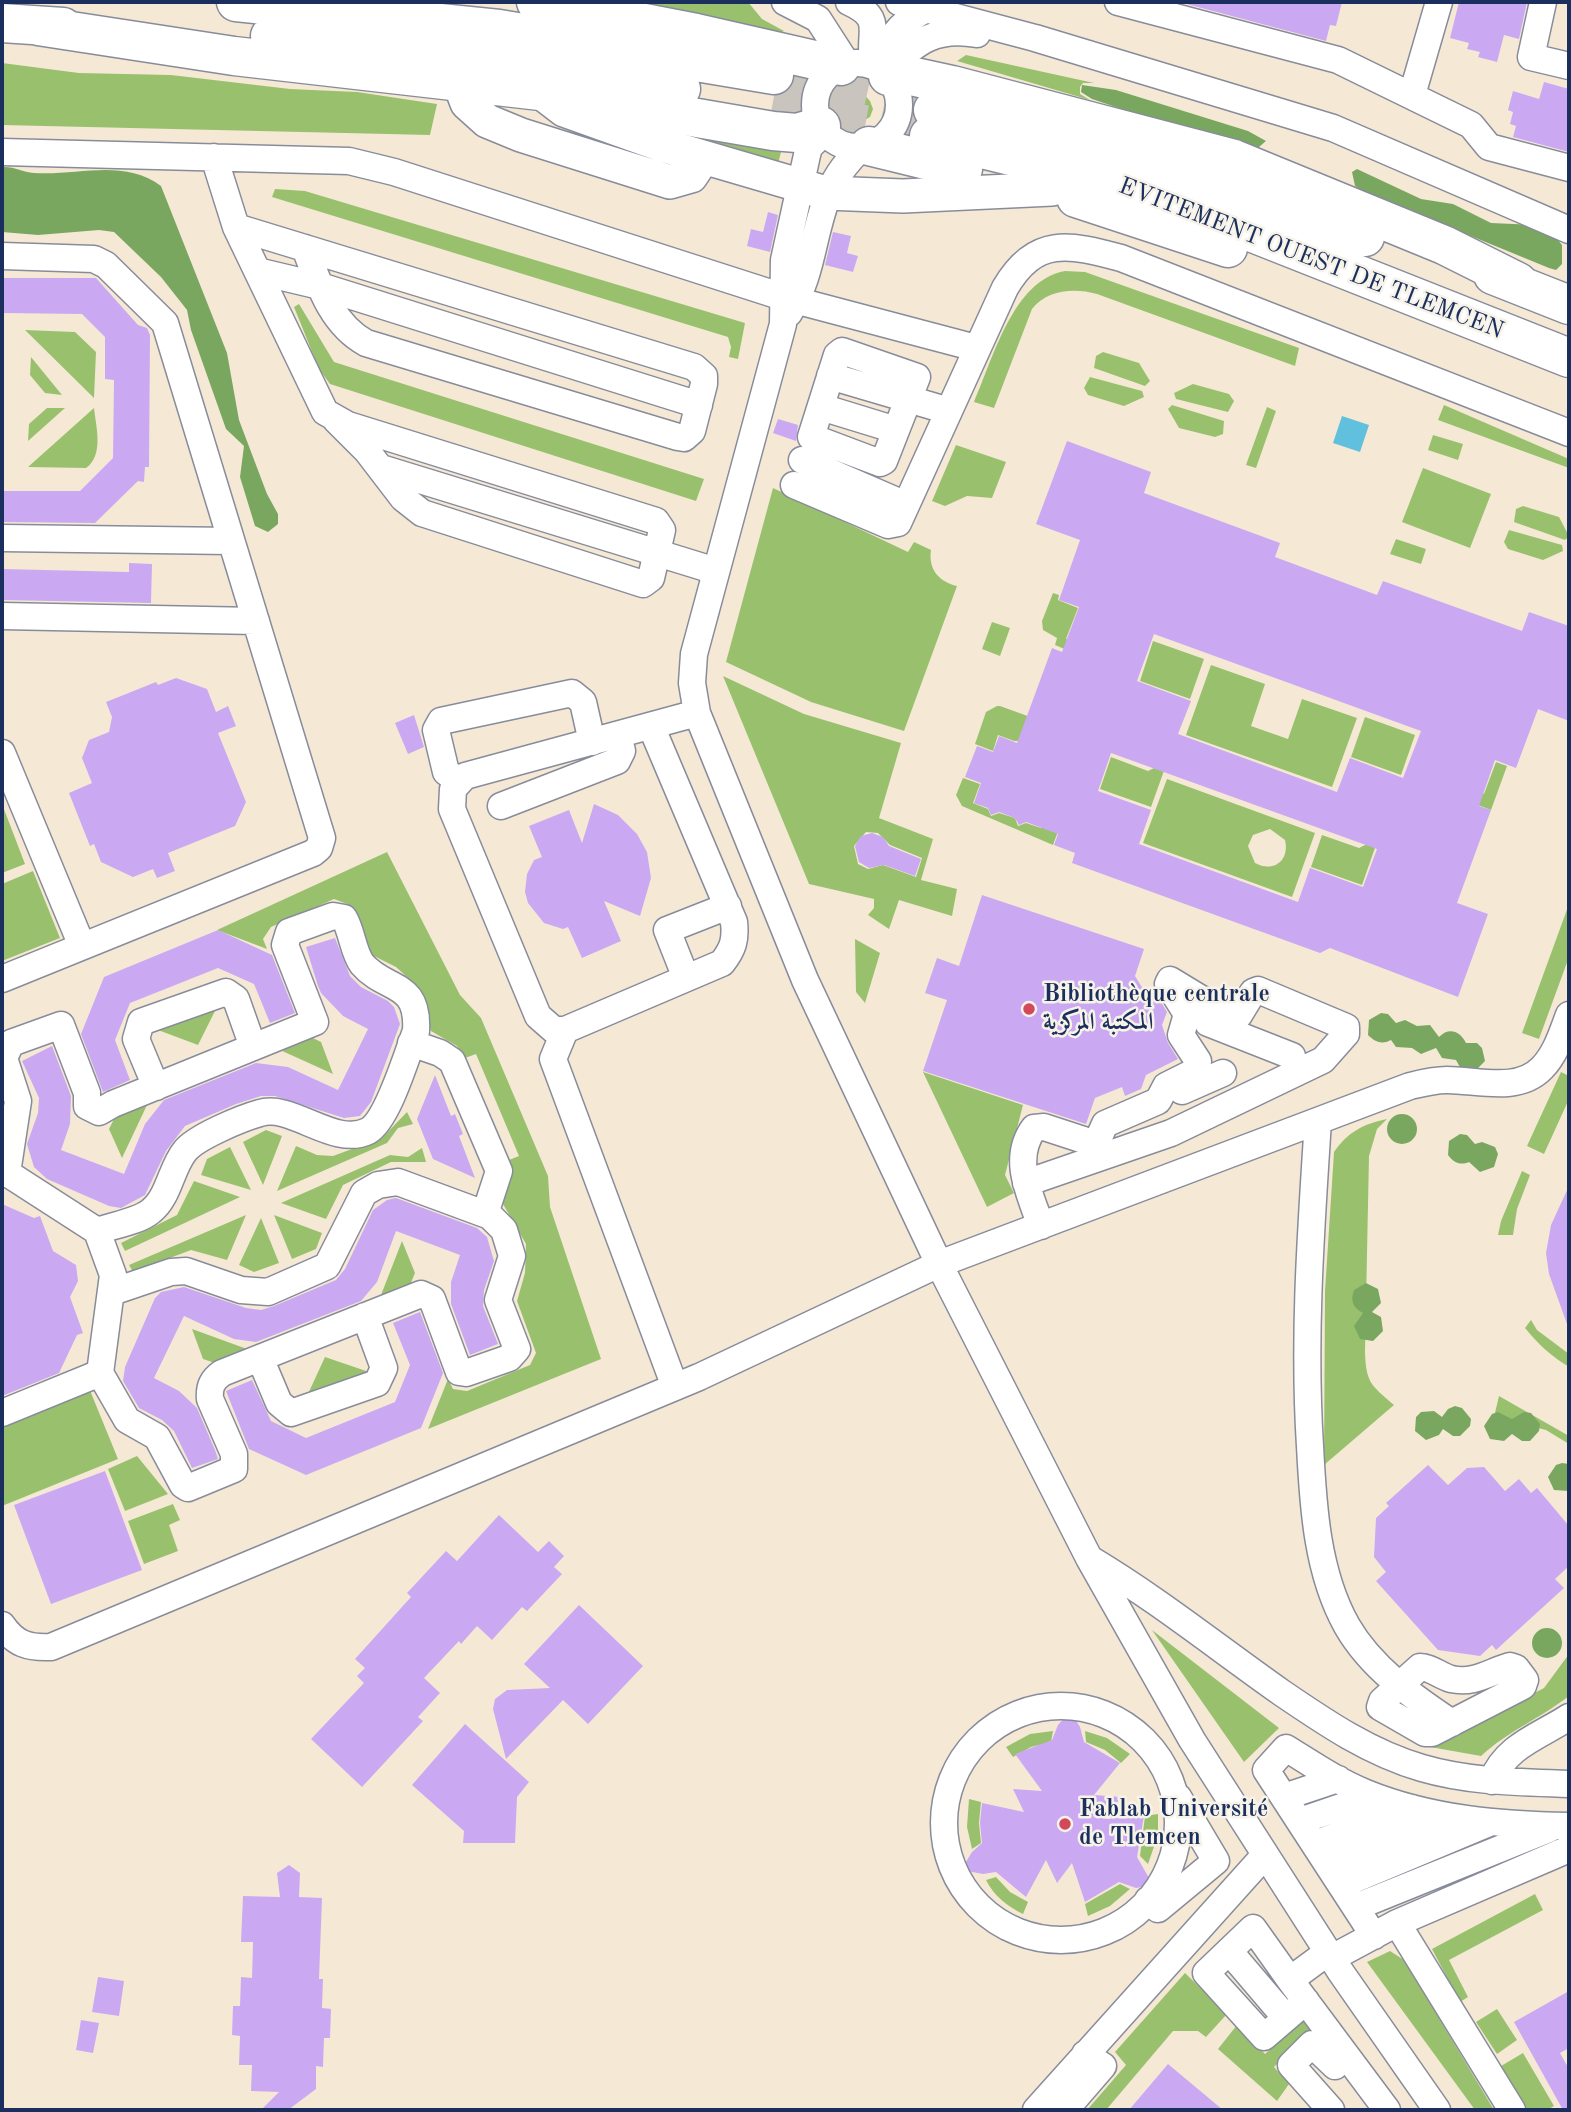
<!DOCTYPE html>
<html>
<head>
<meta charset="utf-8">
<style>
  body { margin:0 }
  #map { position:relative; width:1571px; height:2112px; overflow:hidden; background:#f5e9d6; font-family:"Old Standard TT",serif }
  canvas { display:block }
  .frame { position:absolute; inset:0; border:4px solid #1b2f5e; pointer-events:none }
</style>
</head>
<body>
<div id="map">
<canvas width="1571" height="2112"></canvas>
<div class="frame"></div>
</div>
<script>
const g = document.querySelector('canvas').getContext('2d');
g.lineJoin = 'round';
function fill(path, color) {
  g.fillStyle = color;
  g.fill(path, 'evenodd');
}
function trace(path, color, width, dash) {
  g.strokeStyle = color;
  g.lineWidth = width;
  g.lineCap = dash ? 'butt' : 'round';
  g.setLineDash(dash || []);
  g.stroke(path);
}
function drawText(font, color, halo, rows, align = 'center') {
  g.font = font + ' "Old Standard TT",Amiri,serif';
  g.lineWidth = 5;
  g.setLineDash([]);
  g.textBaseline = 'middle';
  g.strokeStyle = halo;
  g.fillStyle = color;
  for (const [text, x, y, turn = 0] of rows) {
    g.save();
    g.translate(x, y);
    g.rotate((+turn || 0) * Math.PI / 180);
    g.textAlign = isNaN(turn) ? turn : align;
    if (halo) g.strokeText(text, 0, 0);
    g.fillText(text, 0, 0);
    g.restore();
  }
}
const green = new Path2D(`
  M621 2H748L762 19 784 31 775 35Z
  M966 55 1094 83H1083L1080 87V94L1090 100 957 61Z
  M2 63 79 73 171 75 290 89 357 92 437 104 430 135 2 125Z
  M857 87 870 101 873 109 870 117 851 128 837 114 835 105 839 97Z
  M639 119 783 144 777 168Z
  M275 189 305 191 745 323 738 359 729 357 731 347 728 337 272 197Z
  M1065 271 1085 272 1299 348 1295 366 1097 294C1075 288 1048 289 1032 309L994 408 974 402C993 359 1013 280 1065 271Z
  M299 304 334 362 704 479 696 501 330 384 319 369 294 307Z
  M25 330 75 332 96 352 94 398Z
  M1103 352 1139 363 1150 381 1145 386 1094 368 1096 356Z
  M31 357 62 395 45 393 30 375Z
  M1090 377 1142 391 1144 397 1124 406 1088 395 1084 388Z
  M1193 384 1229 394 1234 401 1228 412 1176 399 1174 393Z
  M1172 405 1224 421 1223 434 1215 437 1179 428 1168 409Z
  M1444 405 1569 459V468L1438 420Z
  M1267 407 1276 411 1256 468 1246 465Z
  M47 408H65L28 441 29 424Z
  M94 408C96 427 104 455 86 468L28 467Z
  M1433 435 1463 444 1458 460 1428 450Z
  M956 445 1006 462 992 498 967 496 945 506 932 501Z
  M1423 468 1491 494 1470 548 1402 522Z
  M773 488 908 552 914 542 931 550C928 569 939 582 957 586L904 731 811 702 726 662Z
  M1523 506 1559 517 1569 536 1565 540 1514 522 1516 509Z
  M1509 530 1562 545 1563 551 1543 560 1508 549 1504 542Z
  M1396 539 1426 549 1421 564 1390 554Z
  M1053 593 1059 595 1058 600 1078 608 1066 639 1120 659 1102 665 1055 645 1057 638 1043 630 1042 621Z
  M992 622 1010 628 1000 656 982 649Z
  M1153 641 1204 659 1190 699 1140 681Z
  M1211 665 1265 684 1251 726 1288 739 1302 699 1357 718 1332 787 1186 735Z
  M723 676 804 714 901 743 879 818 933 839 921 880 957 889 952 916 899 900 889 929 868 915 874 908V899L809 884ZM866 832 878 833 890 845 922 858 916 877 883 865 868 869 858 864 854 846Z
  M997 706H1000L1091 739 1014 741 998 735 993 751 975 744 986 712Z
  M1365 717 1415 735 1401 775 1351 757Z
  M1111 757 1148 771 1158 766 1165 768 1151 807 1100 789Z
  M1496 762 1507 766 1491 810 1441 791 1430 773 1484 794Z
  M963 778 980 784 973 803 988 809 991 816 999 813 1015 818 1018 826 1026 823 1041 828 1049 809 1064 815 1053 845 962 806 956 795Z
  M1167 779 1315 833 1292 897 1143 843ZM1270 829 1285 840C1290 861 1273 873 1255 863L1248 846 1253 835Z
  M2 804 25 864 2 873Z
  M1322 835 1359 848 1369 843 1376 845 1362 885 1311 867Z
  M387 852 460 995 481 1018 548 1176 550 1207 601 1359 428 1429 448 1379 453 1389 467 1391 530 1365 536 1353 517 1301 525 1273 526 1244 503 1204 511 1174 509 1160 519 1156 476 1054 465 1058 457 1046 431 1031 418 987 396 967 370 954 347 904 334 899 271 927 263 939 267 949 217 930Z
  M33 871 60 938 2 961V884Z
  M1569 904V957L1539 1039 1522 1033Z
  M855 939 880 953 865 1003 856 992Z
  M219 1003 198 1045 158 1030Z
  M309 1036 321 1042 333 1074 280 1050Z
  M923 1072 1023 1105 1005 1175 1014 1193 987 1207Z
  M1561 1072 1569 1076V1099L1544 1154 1527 1146Z
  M147 1105 122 1158 109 1129 115 1117Z
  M407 1112 413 1124 398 1128 387 1143 277 1191 296 1146 317 1155 333 1156 382 1138Z
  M1387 1119 1377 1129 1369 1156 1365 1352C1366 1383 1371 1385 1394 1405L1324 1465 1325 1291 1334 1152C1348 1132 1363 1124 1387 1119Z
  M266 1130 282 1136 263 1185 243 1142Z
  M230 1147 251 1190 201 1175 207 1159Z
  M422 1148 426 1162H391L343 1185 326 1219 281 1203 390 1155 408 1157Z
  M1522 1171 1530 1175 1517 1209 1513 1235H1498L1501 1221Z
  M194 1181 240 1197 125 1251 121 1243 177 1215Z
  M246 1215 227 1260 191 1250 133 1272 129 1265Z
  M274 1215 322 1233 316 1249 292 1259Z
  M261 1218 279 1263 254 1272 239 1265Z
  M402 1241 415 1273 410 1285 381 1295Z
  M1531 1320 1537 1330 1569 1354V1367C1551 1356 1538 1344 1525 1328Z
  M192 1329 247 1349 215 1363 203 1359Z
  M325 1357 369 1372 307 1396Z
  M89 1388 118 1459 2 1506V1424Z
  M1499 1396 1569 1436V1444L1546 1430 1494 1417Z
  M137 1456 168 1494 125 1511 108 1469Z
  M173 1504 180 1520 169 1525 178 1551 144 1564 128 1521Z
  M1152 1630 1279 1728 1244 1762Z
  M1569 1654V1696C1541 1718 1508 1731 1481 1756L1430 1747 1544 1688Z
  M1053 1731 1051 1742 1031 1747 1013 1757 1006 1747 1030 1734Z
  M1085 1731 1107 1738 1130 1754 1121 1763 1105 1750 1086 1742Z
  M969 1799 981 1802 979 1823 981 1843 972 1849 967 1827Z
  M1158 1814V1835L1148 1864 1140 1856 1145 1816Z
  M996 1877 1010 1892 1028 1902 1023 1914C1007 1906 994 1896 986 1880Z
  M1120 1884 1130 1889 1110 1906 1088 1916 1085 1904Z
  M1535 1894 1543 1910 1449 1960 1468 1997 1460 2002 1432 1949Z
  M1390 1951 1404 1960 1494 2110H1475L1367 1962Z
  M1185 1973 1227 2014 1206 2037 1198 2031H1173L1106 2110H1087L1126 2065 1115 2052Z
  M1497 2009 1517 2040 1497 2054 1476 2022Z
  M1307 2015 1332 2051 1309 2030 1274 2067 1289 2084 1277 2101 1218 2049 1237 2025 1265 2054Z
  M1523 2053 1554 2106 1547 2110H1527L1501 2066Z`);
const forest = new Path2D(`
  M1082 85 1116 90 1248 131 1266 141 1252 153 1092 99 1081 92Z
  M2 167C14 166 22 172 34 173 78 176 123 158 161 186L227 353 239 420 267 494 278 514V524L268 532 255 526 240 477 244 446 226 429 191 330 187 310 161 277 114 232 99 230 38 235 2 232Z
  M1357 169 1421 199 1453 204 1491 223 1536 225 1550 230 1562 245V264L1556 270 1549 268 1366 193 1355 186 1352 172Z
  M1381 1013 1388 1014 1396 1023 1405 1020 1417 1026 1430 1025 1439 1037C1449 1027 1460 1031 1466 1043H1477L1482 1048 1485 1061 1475 1071 1461 1069 1456 1060 1442 1058 1436 1048 1421 1054 1412 1048 1396 1047 1391 1040C1382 1045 1375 1042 1368 1035L1369 1020Z
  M1387 1129a15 15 0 1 1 30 0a15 15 0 1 1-30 0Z
  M1460 1134 1467 1135 1475 1144 1482 1142 1495 1147 1498 1154 1494 1167 1480 1172 1469 1162C1460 1166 1453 1162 1448 1155L1449 1141Z
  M1366 1283 1378 1289 1381 1303 1372 1312 1381 1317 1383 1331 1373 1341 1360 1339 1354 1326 1363 1313C1353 1308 1350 1301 1354 1290Z
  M1455 1406 1462 1408 1471 1419 1470 1426 1460 1436H1453L1443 1429 1439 1435 1426 1440 1415 1431 1416 1417 1421 1412 1434 1411 1442 1417 1448 1409Z
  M1498 1412 1512 1419 1524 1412 1531 1413 1540 1424 1539 1431 1530 1441H1522L1512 1434 1504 1441 1490 1439 1484 1426 1492 1414Z
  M1562 1463 1569 1464V1491L1554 1490 1548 1477 1556 1465Z
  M1532 1643a15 15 0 1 1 30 0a15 15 0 1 1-30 0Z`);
const water = new Path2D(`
  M1342 416 1369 425 1360 452 1333 443Z`);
const building = new Path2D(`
  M1179 2H1342L1336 26 1330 25 1326 41Z
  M1459 2H1527L1519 39 1504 35 1497 62 1478 57 1480 52 1467 49 1469 43 1450 38Z
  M1544 82 1569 89V152L1513 137 1516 126 1510 124 1513 112 1508 110 1513 91 1539 99Z
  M768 212 778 215 770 252 747 246 751 229 763 232Z
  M833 232 851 236 847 253 858 256 853 272 825 265Z
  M2 278H96L138 325 147 328 150 335 149 467H145L144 482 138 481 95 523 2 522V491H80L113 458 114 380 105 379V337L82 314 2 313Z
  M778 419 798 425 796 441 773 433Z
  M1067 441 1151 472 1144 493 1280 543 1275 557 1377 595 1383 581 1522 631 1529 612 1569 626V721L1538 709 1516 768 1495 760 1479 806 1491 810 1457 903 1488 914 1458 997 1330 948 1320 953 1072 863 1075 853 1054 845 1058 834 1026 822 1019 825 1015 818 999 812 991 815 988 808 974 803 981 783 965 777 977 746 993 752 999 736 1017 743 1052 648 1062 652 1079 607 1059 600 1080 540 1036 524ZM1154 634 1421 731 1403 778 1350 758 1337 792 1178 734 1191 701 1137 681ZM1111 753 1377 849 1363 887 1310 868 1298 902 1139 844 1151 810 1098 791Z
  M129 563 152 564 151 603 2 600V569L129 572Z
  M176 678 207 689 216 712 228 706 236 726 218 733 246 802 235 826 168 853 175 871 157 878 153 869 133 877 101 862 94 844 90 846 69 793 92 783 82 758 89 740 109 732 112 717 106 702 156 682 158 685Z
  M414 715 424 747 408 754 395 723Z
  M594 804 618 815 637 834 647 852 651 878 640 916 604 901 621 941 582 958 568 927 563 929 544 923 528 903 525 892 527 874 534 860 542 857 529 826 569 810 582 843Z
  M872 833 883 837 889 846 921 859 915 876 884 865 869 868 859 862 855 846 861 836Z
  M982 895 1144 949 1135 976 1151 1002 1158 997 1167 1012 1162 1025 1168 1043 1178 1059 1146 1075 1141 1089 1125 1096 1122 1087 1095 1098 1086 1124 923 1071 947 1000 925 993 937 958 959 966Z
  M218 930 272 955 295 1013 270 1023 254 984 218 968 130 1003 115 1040 130 1080 103 1092 81 1034 104 977Z
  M335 938 350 976 361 987 388 1001 394 1007 400 1024 371 1102 360 1116 344 1118 275 1096H261L236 1104 185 1126 166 1151 145 1195 121 1208 109 1206 47 1179 34 1167 27 1144 38 1113 39 1098 22 1061 52 1046 71 1096 70 1124 61 1150 124 1174 145 1124 164 1100 256 1063 288 1067 338 1090 368 1029 343 1016 321 993 318 986 306 947Z
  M435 1075 451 1116 455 1114 463 1134 459 1136 475 1178 433 1159 417 1119Z
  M1569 1186V1323L1567 1324 1549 1274 1546 1253 1551 1225Z
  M396 1198 477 1228 487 1237 494 1261 484 1290 483 1306 498 1344 470 1355 451 1304V1282L460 1255 396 1231 377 1282 361 1301 256 1342 234 1339 184 1316 154 1378 179 1391 197 1408 215 1450 218 1459 192 1468 174 1431 162 1420 139 1408 123 1381 125 1367 155 1298 161 1292 184 1287 246 1308 261 1310 274 1306 336 1280 345 1269 373 1210 387 1200Z
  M2 1204 34 1218 40 1216 53 1251 76 1265 78 1281 70 1297 83 1333 77 1335 59 1373 2 1396Z
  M420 1312 443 1373 421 1428 306 1475 249 1449 226 1391 252 1380 271 1421 306 1438 395 1402 410 1365 393 1323Z
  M1428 1465 1448 1485 1467 1468 1484 1467 1505 1491 1519 1479 1531 1493 1537 1488 1569 1526V1566L1555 1579 1564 1588 1496 1650 1492 1645 1480 1656 1438 1650 1376 1581 1386 1572 1374 1557 1376 1518 1389 1506 1386 1503Z
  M105 1471 142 1570 51 1604 14 1505Z
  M499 1515 538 1552 549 1541 564 1556 554 1567 562 1574 527 1611 522 1607 492 1640 477 1626 461 1644 459 1641 424 1678 440 1693 418 1717 423 1721 362 1787 311 1739 364 1683 357 1676 365 1668 355 1659 411 1597 407 1593 446 1551 457 1561Z
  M579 1605 643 1666 588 1724 563 1700 506 1759 493 1709 495 1699 507 1690 550 1688 524 1664Z
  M1070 1711 1080 1727 1084 1742 1120 1763 1094 1795 1121 1797 1105 1819 1144 1816 1137 1857 1153 1885 1136 1888 1119 1882 1085 1902 1072 1863 1057 1883 1046 1860 1026 1897 996 1872 983 1874 961 1870 972 1852 982 1843 980 1823 982 1803 1024 1812 1013 1789 1042 1791 1015 1754 1052 1740 1058 1725Z
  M465 1724 529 1782 517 1797 515 1843H463L464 1831 412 1785Z
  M289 1865 300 1873 299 1897 322 1898 319 1979H323L322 2008 331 2009 330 2038H324L323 2067 316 2066V2089L288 2110H261L279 2092 251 2091 252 2065H239L240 2036 232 2035 233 2006H240L241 1977 252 1978 253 1942H241L243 1896 280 1897 277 1873Z
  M98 1977 124 1981 119 2016 92 2012Z
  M1569 1991V2048L1560 2053 1569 2069V2110H1563L1514 2022Z
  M81 2020 99 2023 93 2053 76 2050Z
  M1168 2064 1223 2110H1129Z`);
const highwayTunnel = new Path2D(`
  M774 75 933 110
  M772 107 929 136`);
const minor = new Path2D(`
  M785 2 818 19 847 64
  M849 2C885 19 868 30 873 62
  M899 2 1035 38 1333 128 1569 230
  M1118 2 1338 60 1471 125 1489 147 1569 168
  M1543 2 1531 57 1569 66
  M815 105a42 42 0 1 1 84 0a42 42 0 1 1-84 0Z
  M879 69C888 39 898 24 926 9
  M884 72C916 44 932 26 977 34
  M1412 95 1439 2
  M825 132 809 147 807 155 784 260 783 324 694 654 692 683 697 713 805 980 939 1264 1089 1558 1192 1740 1340 1971 1437 2110
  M2 152 349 161 394 172 783 297 976 348
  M214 157 236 227 325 412 348 425 656 521 662 530 651 578 643 584 422 513 403 498 367 451 336 420
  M236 227 694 367 704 376V384L692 431 684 438 678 437 366 343C331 324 319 284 305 248
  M2 256 94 259 106 265 165 323 322 838 319 848 313 853 2 979
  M257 271 320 286 699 405
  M789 313C824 257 807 194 863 147
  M842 351 917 377 884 461 880 463 811 437 837 355Z
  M830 376 949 411
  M821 407 896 430
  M802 460 906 505
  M381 468 716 571
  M794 485 888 525 898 523 1005 288C1035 236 1069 244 1121 258L1569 433
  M2 538 231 541
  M2 616 256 621
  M651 726 734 922C736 940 733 949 722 963L565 1030H554L538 1016 452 809 453 789 465 776 697 713
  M2 753 82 946
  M459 781 446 772 436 730 441 721 572 693 583 702 592 742
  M501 806 617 761 622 751 618 735
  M686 978 667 930 728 906
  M1208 1023 1292 1056
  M565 1030 553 1059 675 1387
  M411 1043 440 1053 452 1061 499 1171 485 1214
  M156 1087 136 1039 141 1022 226 992 236 999 253 1047
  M1182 1091 1223 1073
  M1318 1121C1311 1229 1303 1337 1310 1446 1313 1506 1317 1573 1347 1626 1371 1668 1413 1697 1452 1723
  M7 1173 18 1101 4 1058 11 1043 61 1025 87 1093V1106L99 1112 113 1104 315 1022 285 945 289 932 333 916 344 918C352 931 353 952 362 964 386 992 419 980 416 1031 407 1054 388 1120 368 1131 334 1148 292 1103 260 1113 242 1118 196 1137 185 1151 171 1168 169 1197 151 1211 138 1222 113 1225 97 1231
  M2 1174 7 1173 97 1231 113 1275 100 1373 2 1413
  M1026 1183 1171 1133 1323 1060 1346 1034V1027L1258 990 1253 992 1239 1015 1231 1017 1170 980 1168 984 1187 1014 1181 1035 1198 1061 1196 1071 1166 1086 1158 1101 1105 1124 1096 1144 1044 1127 1034 1128C1011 1159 1030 1194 1041 1226
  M260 1358 279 1403 291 1413 377 1383 384 1368 365 1316
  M100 1373 127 1420 157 1437 183 1485 188 1488 234 1469V1454L210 1399C209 1387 212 1380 222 1373L421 1294 432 1299 459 1372 466 1373 509 1358 517 1349 498 1300 512 1256 504 1230 490 1216 398 1182 378 1185 364 1193 327 1266 268 1292 241 1290 186 1271 171 1272 112 1292
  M1090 1559C1157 1599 1218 1648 1282 1693 1326 1723 1370 1753 1422 1768 1470 1782 1519 1782 1569 1784
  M2 1625C15 1644 28 1648 51 1647L699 1377 939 1264 1410 1086C1422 1083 1435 1080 1447 1080 1478 1080 1518 1093 1542 1068 1556 1054 1562 1033 1569 1015
  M1510 1666 1516 1668 1525 1680 1523 1686 1432 1733H1425L1380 1707 1382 1701 1420 1667C1431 1667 1440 1676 1451 1679 1475 1684 1489 1672 1510 1666Z
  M944 1823a117 117 0 1 1 234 0a117 117 0 1 1-234 0Z
  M1492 1781C1505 1746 1540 1736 1569 1717
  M1284 1797 1338 1779
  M1300 1821 1373 1796
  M1315 1844 1412 1808
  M1328 1865 1451 1817
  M1341 1885 1489 1823
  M1148 1900 1158 1909 1216 1861 1178 1797
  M1356 1907 1549 1829
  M1397 1923 1512 2110
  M1374 1936 1266 1770 1286 1748C1312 1764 1338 1782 1366 1793 1430 1819 1501 1825 1569 1826
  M1229 1951 1286 2018
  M1328 1952 1290 1980 1387 2110
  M1332 1958 1397 1923 1569 1849
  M1290 1980 1253 1928 1206 1973 1264 2037 1306 2001
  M1036 2110 1265 1855
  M1065 2110 1103 2066 1085 2054
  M1331 2110 1291 2065 1312 2044 1335 2066 1345 2054`);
const major = new Path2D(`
  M459 82 467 103 487 121 521 135 670 182 691 176 703 158
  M547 97 564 110 662 145 826 193 903 196 1052 189`);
const highway = new Path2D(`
  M236 2 499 29 774 75
  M536 2 696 33 841 66
  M2 23 63 27
  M38 26 234 56 540 91 773 131 797 133 821 126
  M270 36C408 42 546 62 681 89
  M888 76 906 75 952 85 1234 159 1444 245 1518 282
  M933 110 1058 138 1365 237
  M929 136 1056 167 1172 201 1569 358
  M869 146 963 169
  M1076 198 1228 248
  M1493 275 1569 305`);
const markers = [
  [1029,1009,7,"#d1495b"],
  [1065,1824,7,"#d1495b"]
];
const streetNames = [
  ["EVITEMENT OUEST DE TLEMCEN",1311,259,21]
];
const poiNames = [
  ["Bibliothèque centrale",1043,995],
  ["المكتبة المركزية",1043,1023],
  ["Fablab Université",1079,1810],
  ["de Tlemcen",1079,1838]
];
fill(green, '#99c16d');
fill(forest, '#7aa760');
fill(water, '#60c0de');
fill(building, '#caa9f2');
trace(highwayTunnel, '#c9c4be', 38, [38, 19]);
trace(minor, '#888c9a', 29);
trace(major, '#888c9a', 36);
trace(highway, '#888c9a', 41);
trace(minor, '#fff', 26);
trace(major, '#fff', 33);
trace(highway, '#fff', 38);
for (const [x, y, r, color] of markers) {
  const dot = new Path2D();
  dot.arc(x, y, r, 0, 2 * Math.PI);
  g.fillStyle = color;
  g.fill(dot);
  trace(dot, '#f7f3e8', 2.5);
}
drawText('24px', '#1b2f5e', '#f7f3e8', streetNames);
drawText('bold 24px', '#1b2f5e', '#f7f3e8', poiNames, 'left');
</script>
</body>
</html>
